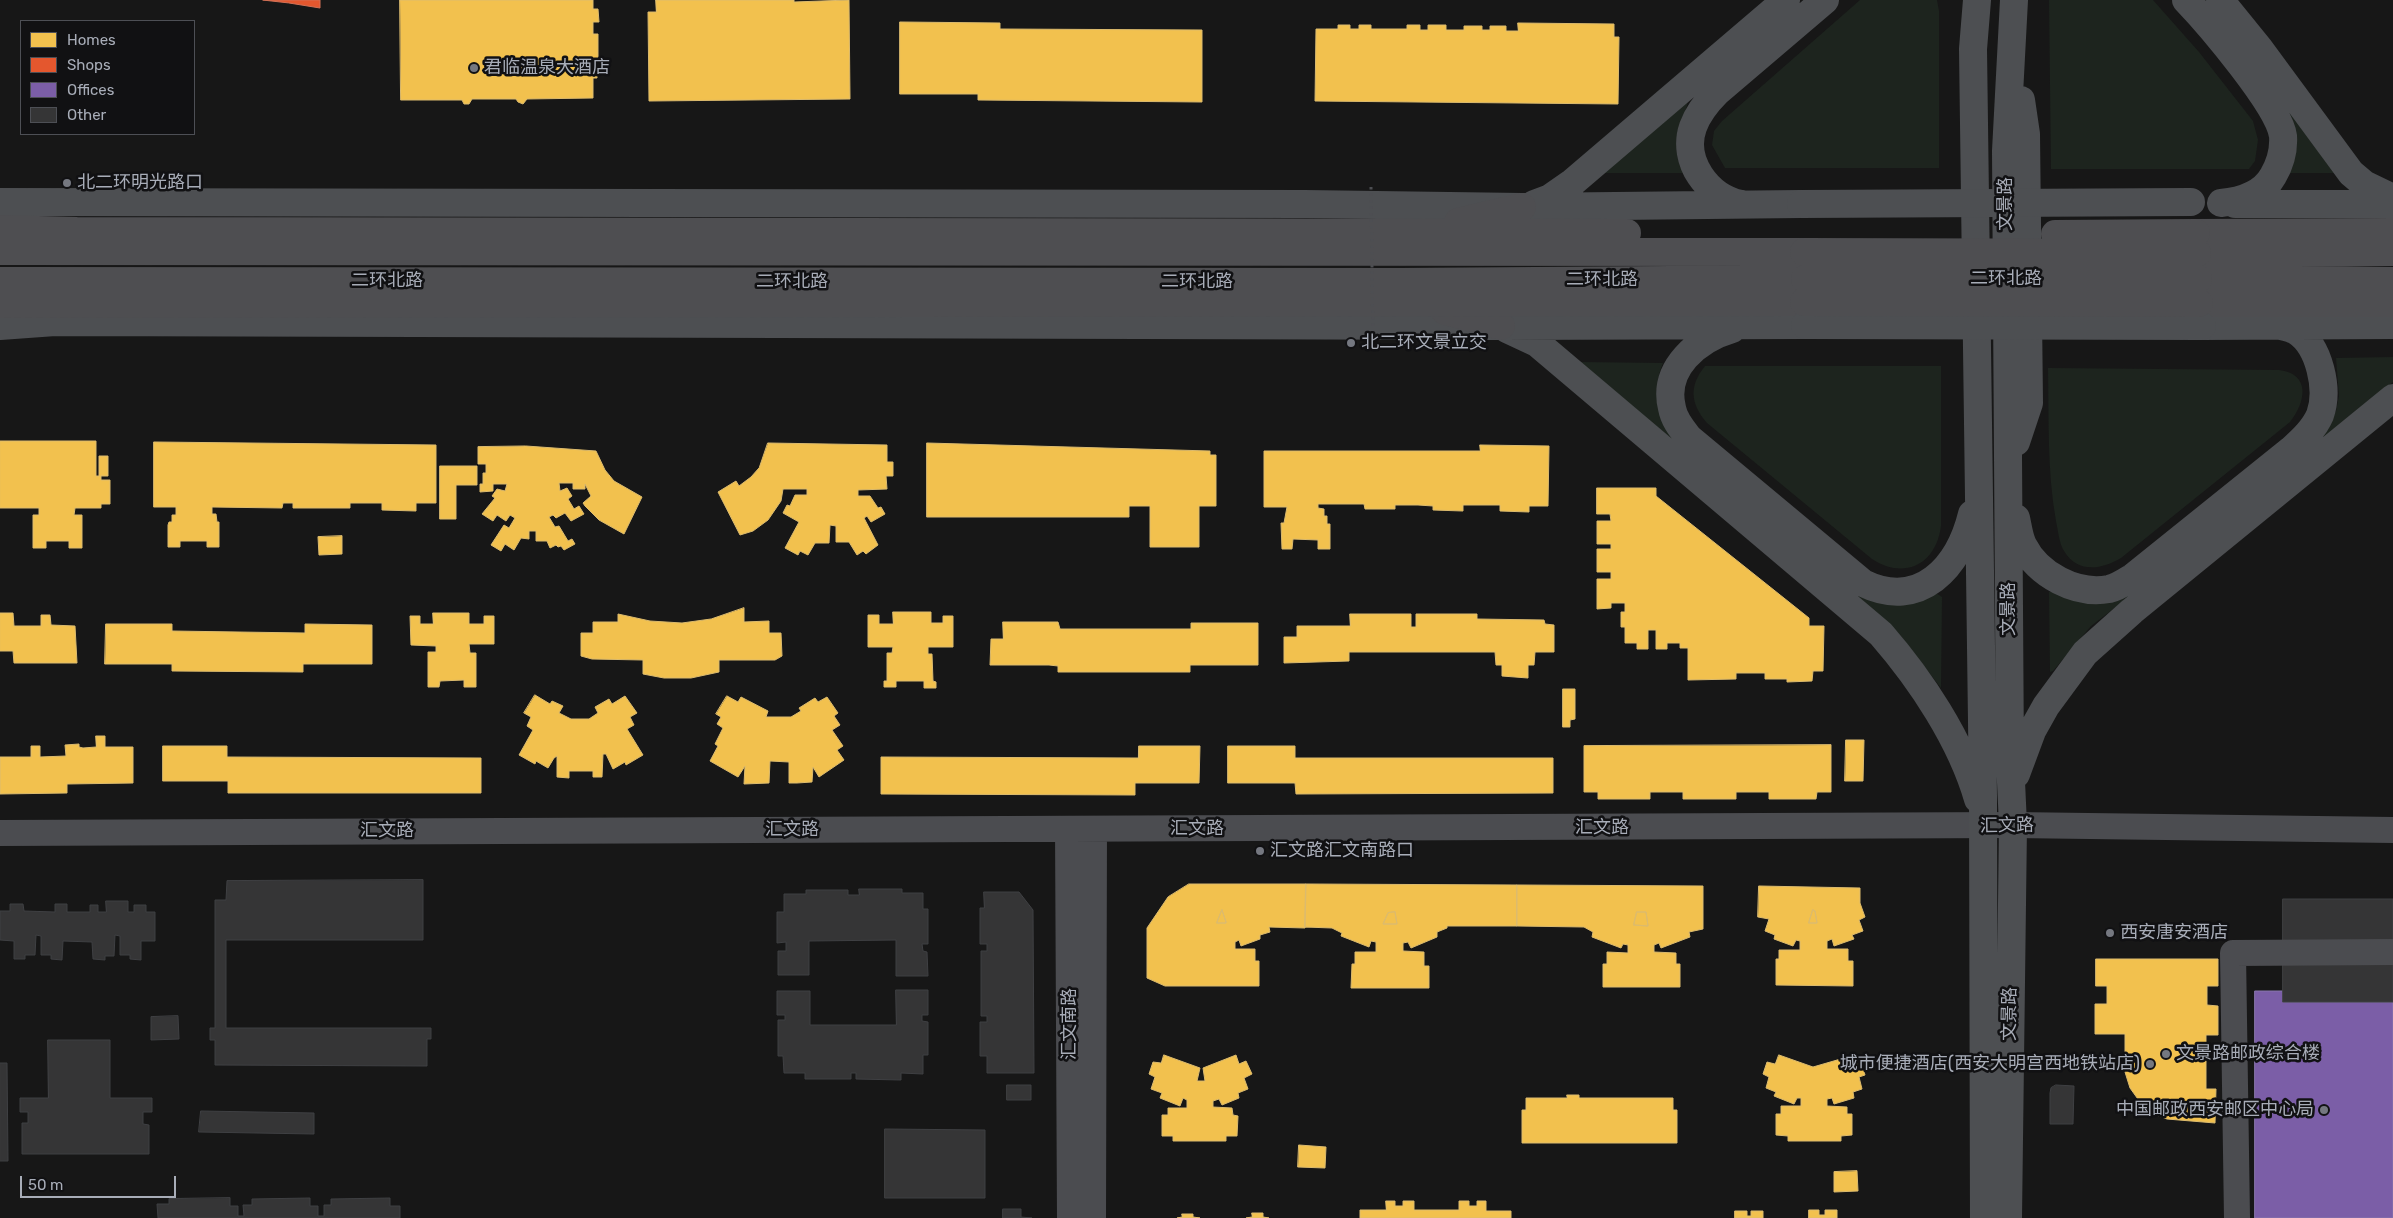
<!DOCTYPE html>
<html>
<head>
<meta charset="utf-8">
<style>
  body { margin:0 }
  #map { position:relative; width:2393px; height:1218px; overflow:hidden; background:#171717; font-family:Rubik,sans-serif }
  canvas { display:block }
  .legend { position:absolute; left:20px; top:20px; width:175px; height:115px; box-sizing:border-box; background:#111113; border:1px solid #4d4f55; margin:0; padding:6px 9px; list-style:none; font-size:15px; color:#a8adb8 }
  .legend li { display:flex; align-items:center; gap:10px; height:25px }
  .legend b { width:25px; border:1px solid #4d4f55 }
  .scale { position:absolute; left:20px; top:1176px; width:156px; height:22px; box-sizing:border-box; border:2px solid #a8adb8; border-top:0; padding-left:6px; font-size:15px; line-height:18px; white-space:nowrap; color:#a8adb8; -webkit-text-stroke:4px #111113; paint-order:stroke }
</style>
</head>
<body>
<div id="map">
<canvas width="2393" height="1218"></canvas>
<ul class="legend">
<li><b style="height:14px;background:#f2c14e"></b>Homes</li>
<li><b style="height:14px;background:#e4572e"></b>Shops</li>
<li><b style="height:14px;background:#7b5ea7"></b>Offices</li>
<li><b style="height:14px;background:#353536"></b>Other</li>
</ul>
<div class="scale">50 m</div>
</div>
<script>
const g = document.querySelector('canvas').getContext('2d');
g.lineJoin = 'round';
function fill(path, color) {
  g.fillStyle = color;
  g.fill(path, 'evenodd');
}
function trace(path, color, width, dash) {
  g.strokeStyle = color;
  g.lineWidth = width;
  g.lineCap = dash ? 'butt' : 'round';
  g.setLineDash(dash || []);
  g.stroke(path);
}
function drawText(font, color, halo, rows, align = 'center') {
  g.font = font + ' Rubik,"Noto Sans SC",sans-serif';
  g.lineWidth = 5;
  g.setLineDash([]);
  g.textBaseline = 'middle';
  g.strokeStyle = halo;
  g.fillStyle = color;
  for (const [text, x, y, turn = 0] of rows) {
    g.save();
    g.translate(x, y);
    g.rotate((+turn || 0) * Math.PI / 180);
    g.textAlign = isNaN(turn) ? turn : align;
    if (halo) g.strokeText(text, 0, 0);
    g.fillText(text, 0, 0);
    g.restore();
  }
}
const green = new Path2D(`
  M1860 0H1937L1939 11V168H1725L1712 145 1714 131 1722 121Z
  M2049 0H2153L2199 52 2253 121 2258 140 2255 161 2249 169H2051Z
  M1688 101C1687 108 1684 113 1681 120 1674 137 1675 157 1683 173H1602Z
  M2285 108 2291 113 2334 173H2288Z
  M2393 357V382L2317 446 2336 411 2339 396 2336 358Z
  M1580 362 1663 363C1650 395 1659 415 1676 443Z
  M1705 366H1941V526C1936 565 1904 580 1872 559L1707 423C1690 403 1689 386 1705 366Z
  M2048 368 2279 370C2311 374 2306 402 2290 422L2121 558C2101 570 2077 573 2064 551 2059 543 2058 530 2056 521 2047 471 2049 419 2048 368Z
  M2150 581 2091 626 2053 671 2050 672 2049 592Z
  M1844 584C1877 597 1902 615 1936 593L1942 597 1941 688 1899 634Z`);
const homes = new Path2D(`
  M400 0H593V9H598L599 22H593V34H598V61H594V66H597V78H593V98L527 99 523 104 518 102 516 99H472L469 104H464L462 100H401Z
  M656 0H794V2L849 0 850 99 649 101 648 12H656Z
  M900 22 1000 23V29L1202 30V102L978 100V94H900Z
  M1518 23 1614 24V37H1619L1618 104 1315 101 1316 29H1338V25H1350V29H1359V25H1371V29H1407V25H1420V30H1428V25H1446V30H1464V26H1482V30H1490V26H1506V31H1518Z
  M0 441H96V476H99V456H108V476H101V480H110V504H101V508H75L74 515H82V548H69V541H46V548H33V515H39V508H0Z
  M154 442 436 445V503H416V511L382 510V503H350V508H293V503H283L282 508 212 507V514H216L217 522H219V547H207V541H180V547H168V525L169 522H172V515H176V507H154Z
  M768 443 887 445V462H893V476H886L887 489 858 490V496H870L878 508 881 507 885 514 871 522 867 516 864 518 878 545 866 554 863 551 857 555 849 542H836V526L830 525 829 543H815L808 555 800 551 798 555 785 548 799 522 783 513 787 505 790 506 795 495H807V489H783L781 501 768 520 753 531 740 535 718 492 736 481 739 486 751 477 759 468Z
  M927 443 1210 451V455H1216V506H1199V547H1150V506H1129V517H927Z
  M1480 445 1549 446 1548 506H1529V512L1500 511V505H1463V511L1433 510V506L1418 505H1395V509H1365L1364 504H1318V508L1324 509V516H1327V524H1330V549H1318V540L1293 539 1292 549H1282L1281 523H1284L1287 507H1264V451H1480Z
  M526 446 596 451 605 470 614 481 642 497 624 534 599 520 585 506 583 503 591 496 585 484V489H573V483H559L560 491 567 488 572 496 568 499 574 509 579 506 584 514 571 521 565 513 556 518 553 515 549 517 555 527 559 526 568 541 572 539 575 544 564 550 561 546 558 547 556 545 550 548 547 541H536V531H529V539L521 538 514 550 505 544 501 551 491 545 504 525 509 528 515 518 510 515 506 521 497 515 493 521 482 514 495 498 492 496 497 489 505 491 507 484H493V491L480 492V484H483V473H486V464H478V447Z
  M440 466H477V485H456V519H440Z
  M1597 488H1656V496L1809 618V626H1824L1823 671H1813L1812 681 1787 682V679H1765V673H1736V679L1688 680V648H1680V643H1667V649H1656V630H1648V649H1637V643H1625V627H1621V612H1625V603H1611V608L1597 609V579H1611V572H1597V549H1611V544H1597V521H1611L1610 514H1597Z
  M342 536V554L319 555 318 537Z
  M744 608V622L769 621V633H781L782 656 775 660H719V672L691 678H664L643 674V660L592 659 581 656V633H593V622H618V614L650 621 682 623 711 619Z
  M893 612H931V623H943V616H953V647H928V654H932L933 681 936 682V688H924V681H896V687H884V681H887V653H892L893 647H868V615H879V624H893Z
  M0 613H13L14 626H41V615H50L51 625 75 626 77 663H14L13 651H0Z
  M433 613H469V624H484V616H494V644H469L470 653H476V687H464V680L440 681 439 687H428V652H436V646L411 645 410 616H420V624H433Z
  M1350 614H1411V627H1416V614H1477V619L1544 620 1545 624 1554 625V652H1535L1534 665H1528V678L1502 676V665H1496L1495 652H1349V661L1284 663V637H1297V626H1350Z
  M1003 622H1058L1060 629H1191V623H1258V665H1190V672H1058V666L1049 665H990L991 639H1003Z
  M106 624H172V631L305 633V624L372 625V664H303V672L172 671V664H105Z
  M1563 689H1575V719L1570 720V727H1563Z
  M535 695 550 704 552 701 563 706 559 713 571 719H589L598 713 595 707 609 699 612 704 625 696 637 713 630 717 634 725 627 729 643 755 626 765 625 762 613 769 606 754H603L602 777H593V771H569V778L557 777V756L554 758 548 768 536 761 535 764 519 755 533 730 527 726 531 717 524 713Z
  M727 696 738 702 741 697 768 711 766 717H791L801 711 799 708 815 698 818 702 827 697 838 713 834 716 840 725 832 730 843 746 837 750 844 760 819 777 813 767 812 782 797 783H789V762L770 761 769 783 744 784 745 766 738 777 710 761 718 746 715 744 723 728 717 724 721 717 716 714Z
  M96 736H105V747H133V783L67 784V793L0 794V757H31V746H40V757L66 756 65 745 79 744V747L83 748 96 747Z
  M1846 740H1864L1863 781H1845Z
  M1831 745V792H1817L1816 799H1769V792H1736V799H1683V792H1650V799H1598V792H1584V746Z
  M163 746H227V757L481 758V793H228V781H163Z
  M1139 746H1200L1199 783H1135V795L881 794V757L1138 758Z
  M1228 746H1295V758H1553V793L1296 794 1295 783H1228Z
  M1189 884H1306L1305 928 1269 927 1270 932 1260 935V939L1241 946 1239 940 1235 942V949H1255V961H1259V986H1165L1147 978V928L1168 897ZM1222 910 1226 922V923H1217Z
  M1306 884 1517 885V926H1447V928L1437 932V937L1411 948 1408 942 1403 943V951L1424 952V966H1429V988H1351L1352 964H1355V952H1376V942L1371 941 1369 947 1341 936 1342 933 1332 928 1305 927ZM1395 912 1397 924H1383L1388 913Z
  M1517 885 1703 886V929L1689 932 1690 937 1661 948 1659 943 1654 945V952L1676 953V964H1680V987H1603V964H1607V952L1628 953V945L1623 944 1621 948 1592 937 1593 932 1584 927 1517 926ZM1637 912H1646L1648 926 1634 925Z
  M1759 886 1860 888V903L1865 917 1859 920 1863 931 1852 935 1854 939 1834 946 1832 939 1827 941V949H1848V961H1853V986L1776 985V959H1779V950H1800V941L1796 940 1793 946 1774 939 1775 935 1765 931 1769 919 1758 917ZM1813 910 1815 911 1817 923H1809Z
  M1222 910 1226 922V923H1217Z
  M1813 910 1815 911 1817 923H1809Z
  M1395 912 1397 924H1383L1388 913Z
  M1637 912H1646L1648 926 1634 925Z
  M2096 959H2218V986H2207V1005L2218 1006V1035H2206V1089H2216L2215 1123 2167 1119 2151 1113 2140 1102 2130 1088 2125 1072V1034H2095V1004H2107V986H2096Z
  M1164 1055 1200 1068 1197 1081H1205L1203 1068 1236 1055 1239 1064 1246 1061 1252 1074 1244 1078 1248 1089 1238 1093 1239 1098 1222 1105 1219 1099 1213 1101V1107L1232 1108 1233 1115 1238 1116 1237 1136H1226V1141H1173V1136H1162V1115H1168V1108H1187V1100L1183 1098 1180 1106 1160 1098 1162 1093 1151 1089 1155 1077 1149 1074 1153 1062 1161 1063Z
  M1779 1055 1813 1067 1851 1056 1853 1063 1861 1061 1865 1075 1859 1077 1862 1089 1853 1092 1854 1098 1834 1104 1832 1098 1827 1099V1106L1847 1107V1114H1852V1135L1841 1136V1141H1788V1136L1776 1135V1114H1781V1106H1801V1098H1797L1794 1104 1774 1096 1776 1092 1766 1088 1769 1077 1763 1074 1767 1062 1775 1064Z
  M1567 1095H1579V1098H1673V1110H1677V1143H1522V1110H1526V1098H1567Z
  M1299 1145 1326 1147 1325 1168 1298 1167Z
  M1857 1171 1858 1191 1834 1192V1172Z
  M1386 1201H1395V1206H1403V1201H1414V1210H1459V1201H1469V1206H1477V1201H1486V1211H1511V1218H1360V1210H1386Z
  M1809 1210H1819V1215H1825V1210H1837V1218H1809Z
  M1735 1211H1747V1216H1751V1211H1763V1218H1735Z
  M1252 1213H1263V1217L1269 1218H1246L1252 1217Z
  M1182 1214H1193V1217L1200 1218H1177L1182 1217Z`);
const shops = new Path2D(`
  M263 0H320V8L289 3Z`);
const offices = new Path2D(`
  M2255 991H2283V1002H2393V1218H2255Z`);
const building = new Path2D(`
  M423 880V940H226V1028H431V1039H427V1066L215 1065V1040H210V1028H215V900H226L227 881Z
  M859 889H902V893H923V909H928V944H922L923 951 927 952 928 976H896V940L809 941V975H778V951H786V942L777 943V912H784V894H806V890H848V895H859Z
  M984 892H1019L1033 910 1034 1073H987V1056H980V1022H987V1016H981V951H987V944H980V908H984Z
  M2283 899H2393V1002H2283Z
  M106 901H128V912H134V905H146V912H155V941H141V960L130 959V955H120V936L115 935 114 956H105V960L93 959 92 942 63 941 62 960 51 959V955H41V936L36 935 35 955H25V959H14V941L0 940V911H10V904H23L24 911 55 912V904H67V912H90V905H98V912H106Z
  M896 990H928V1015H922V1021L928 1022V1055H923V1074L901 1073V1080L856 1079V1073H851V1079H805V1073H784L783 1056H778V1020H785V1015H777V991H810V1025H896Z
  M178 1016 179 1039 151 1040V1017Z
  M48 1040H110V1098H152V1112H143V1124L149 1125V1154H22V1123H28V1112H20V1098H48Z
  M0 1063H7L8 1161H0Z
  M1007 1085H1031V1100H1007Z
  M2056 1085 2074 1086 2073 1124H2050V1093L2051 1088Z
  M201 1111 314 1113V1134L199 1132Z
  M885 1129 985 1130V1198H885Z
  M230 1198V1206H238V1216H244L243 1205H252V1199L310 1198V1206H318V1216H324V1205H331V1199L390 1198V1206H400V1218H158L157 1204H169V1199Z
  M1003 1209H1021V1217L1032 1218H1003Z`);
const minor = new Path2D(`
  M1068 829 1070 1218
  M0 833 2013 825 2393 830
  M1093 1218 1094 829
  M2237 1218 2233 953 2393 952`);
const major = new Path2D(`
  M1977 0 1973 49 1983 796 1984 1218
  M2186 0C2209 24 2279 106 2283 136 2284 150 2280 164 2273 176 2263 194 2241 201 2221 203
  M2220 0 2259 48 2351 173 2364 184 2393 198
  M0 202 1304 204 1522 207 1801 204
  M1534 204 1550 198 1573 182 1786 0
  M1741 204C1708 197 1681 161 1693 127 1698 113 1707 102 1717 92L1825 0
  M2235 204H2393
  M0 326 55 322 1501 326 1805 325
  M2202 326 2393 325
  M1507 329 1537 343 1881 634C1921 680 1961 740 1978 799
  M1732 329C1698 339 1662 368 1672 408 1674 420 1682 429 1689 438L1863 583C1920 611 1959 567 1972 514
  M2016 442 2029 403 2026 134 2021 100
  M2016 518C2018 527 2019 537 2023 545 2038 575 2076 595 2109 589 2118 587 2125 582 2133 577L2291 450C2302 440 2314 429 2320 415 2329 390 2320 346 2296 331 2290 327 2282 326 2274 325
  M2016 774 2032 731 2046 706 2085 653 2132 611 2393 398
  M2008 1218 2013 825 2010 760 2006 151 2014 0`);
const highway = new Path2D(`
  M1458 222 1522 207
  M0 229 77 231 1627 233
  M2196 233 2393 232
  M0 251 1804 252
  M2197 253 2393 252
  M2198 279 2393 281
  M0 281 1401 282 1805 279
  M2199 303H2393
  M0 304 1804 302
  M1445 311 1501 326`);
const pathBridge = new Path2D(`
  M1371 187 1373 348`);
const majorBridge = new Path2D(`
  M1801 204 2191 202
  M1805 325 2202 326`);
const highwayBridge = new Path2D(`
  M2055 234 2196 233
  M1804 252 2197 253
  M1805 279H2198
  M1804 302 2199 303`);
const markers = [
  [474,68,5,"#757880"],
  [67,183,5,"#757880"],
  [1351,343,5,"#757880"],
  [1260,851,5,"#757880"],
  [2110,933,5,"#757880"],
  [2166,1054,5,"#757880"],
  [2150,1064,5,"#757880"],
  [2324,1110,5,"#757880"]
];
const poiNames = [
  ["君临温泉大酒店",484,68],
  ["北二环明光路口",77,183],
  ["北二环文景立交",1361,343],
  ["汇文路汇文南路口",1270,851],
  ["西安唐安酒店",2120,933],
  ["文景路邮政综合楼",2176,1054],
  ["城市便捷酒店(西安大明宫西地铁站店)",2140,1064,"right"],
  ["中国邮政西安邮区中心局",2314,1110,"right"]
];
const streetNames = [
  ["文景路",2006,204,-90],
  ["二环北路",2006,279],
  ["二环北路",1602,280],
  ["二环北路",387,281],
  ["二环北路",792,282],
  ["二环北路",1197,282],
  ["文景路",2009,609,-90],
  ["汇文路",2007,826,-1],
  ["汇文路",1602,828],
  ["汇文路",1197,829],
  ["汇文路",792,830],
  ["汇文路",387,831],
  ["文景路",2010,1014,-89],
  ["汇文南路",1070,1024,-90]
];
fill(green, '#1d241e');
fill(homes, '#f2c14e');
trace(homes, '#dcbb6e', 1);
fill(shops, '#e4572e');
trace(shops, '#d27157', 1);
fill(offices, '#7b5ea7');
trace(offices, '#8876ac', 1);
fill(building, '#353536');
trace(building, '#3f4043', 1);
trace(minor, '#4b4c50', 26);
trace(major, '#4d4f52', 28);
trace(highway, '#4e4e51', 28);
trace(pathBridge, '#4d4e52', 3, [2.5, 4]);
trace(majorBridge, '#4d4f52', 28);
trace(highwayBridge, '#4e4e51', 28);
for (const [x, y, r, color] of markers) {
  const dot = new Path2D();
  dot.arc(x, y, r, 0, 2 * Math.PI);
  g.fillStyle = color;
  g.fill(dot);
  trace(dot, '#111113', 2);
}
drawText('18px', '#a8adb8', '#111113', poiNames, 'left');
drawText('18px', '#a8adb8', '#111113', streetNames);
</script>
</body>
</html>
